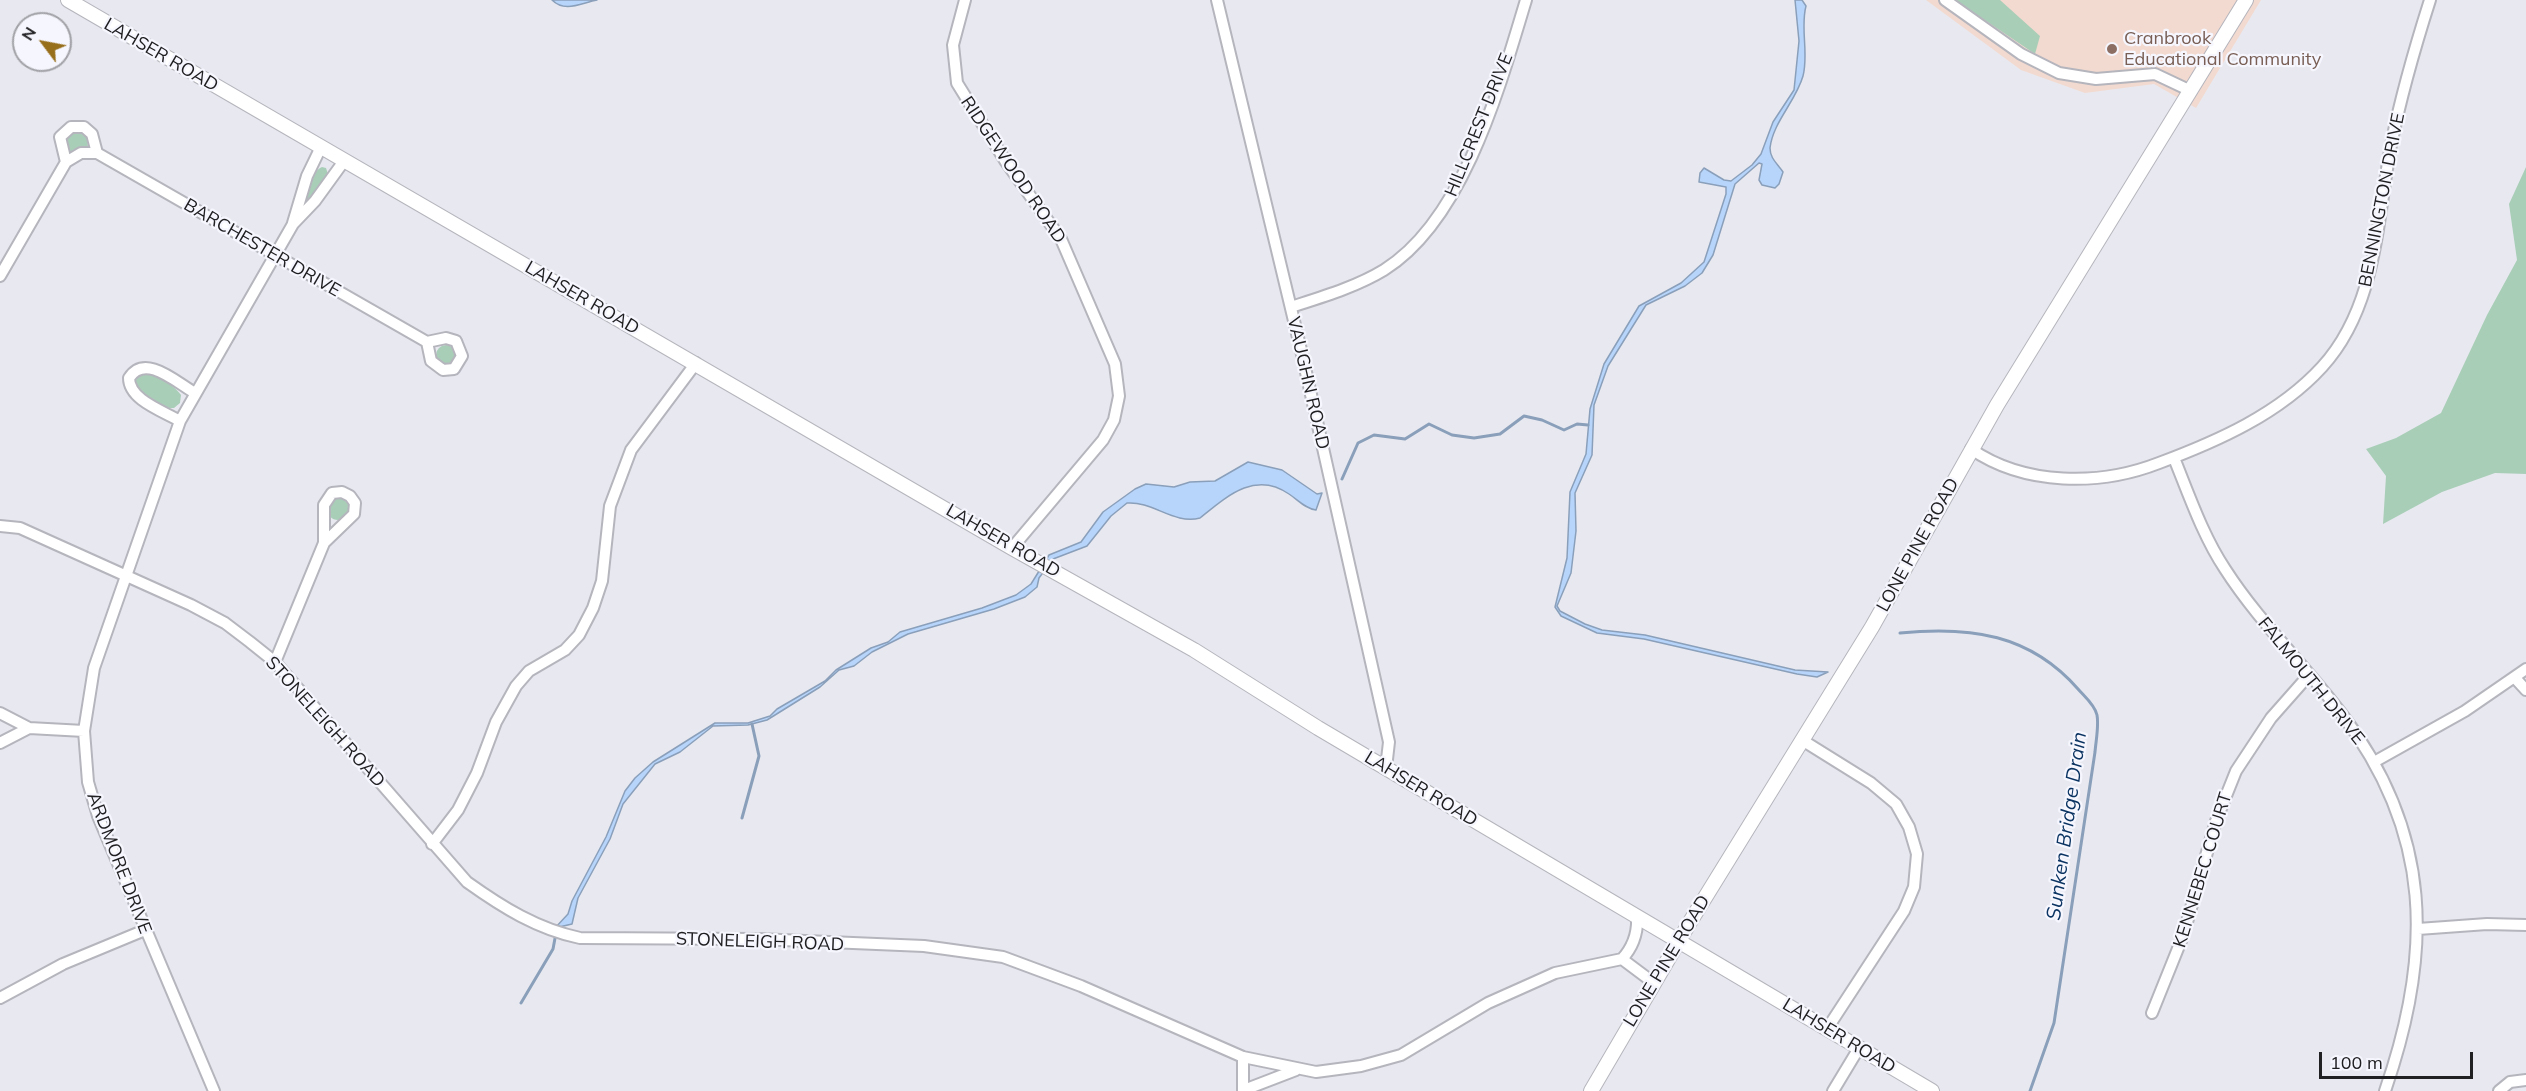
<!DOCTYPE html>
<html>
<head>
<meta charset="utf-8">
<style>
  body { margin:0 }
  #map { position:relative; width:2526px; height:1091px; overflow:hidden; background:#e8e9f0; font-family:Mulish,sans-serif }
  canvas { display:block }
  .north { position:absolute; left:12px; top:12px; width:60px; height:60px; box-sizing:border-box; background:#f6f6fe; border:2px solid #a0a0a6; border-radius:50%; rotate:302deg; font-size:16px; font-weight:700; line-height:24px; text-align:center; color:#202023 }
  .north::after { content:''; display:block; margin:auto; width:21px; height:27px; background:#976e1a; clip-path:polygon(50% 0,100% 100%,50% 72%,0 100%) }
  .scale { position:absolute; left:2319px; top:1052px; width:154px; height:27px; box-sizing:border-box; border:3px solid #202023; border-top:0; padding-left:8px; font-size:18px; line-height:21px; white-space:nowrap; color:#202023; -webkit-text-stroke:4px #f6f6fe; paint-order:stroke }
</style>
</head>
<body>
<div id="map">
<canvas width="2526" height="1091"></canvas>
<div class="north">N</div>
<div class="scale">100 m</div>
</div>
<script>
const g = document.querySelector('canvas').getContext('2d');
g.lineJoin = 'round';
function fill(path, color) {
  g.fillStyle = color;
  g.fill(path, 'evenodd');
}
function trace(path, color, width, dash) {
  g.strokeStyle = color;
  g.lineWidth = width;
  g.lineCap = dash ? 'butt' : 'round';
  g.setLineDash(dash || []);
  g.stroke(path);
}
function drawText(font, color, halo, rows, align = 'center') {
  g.font = font + ' Mulish,sans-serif';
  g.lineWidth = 4.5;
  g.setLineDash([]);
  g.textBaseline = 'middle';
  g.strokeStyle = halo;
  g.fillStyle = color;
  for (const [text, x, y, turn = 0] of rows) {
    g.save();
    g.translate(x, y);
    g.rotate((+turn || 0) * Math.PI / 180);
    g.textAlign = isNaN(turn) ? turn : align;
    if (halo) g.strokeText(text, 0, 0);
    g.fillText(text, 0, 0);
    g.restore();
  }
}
const education = new Path2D(`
  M1926 0H2261L2196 108 2154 84 2085 93 2021 70Z`);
const green = new Path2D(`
  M1955 0H2000L2040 36 2035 54Z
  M82 131 87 136 88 147 70 152 66 142 68 135Z
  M322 167 326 168 328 174 320 188 306 202C305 191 311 172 322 167Z
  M2526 167V474L2495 473 2442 492 2383 524 2386 476 2366 449 2396 438 2441 413 2487 315 2517 260 2509 204Z
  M436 355a10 10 0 1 1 20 0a10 10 0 1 1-20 0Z
  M140 373C153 373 174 384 181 395L180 403 174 408C160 409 140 395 134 383Z
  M327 509a11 11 0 1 1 22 0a11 11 0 1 1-22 0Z`);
const water = new Path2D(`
  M552 0H597C581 3 565 13 552 0Z
  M1795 0H1802L1806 6C1800 28 1809 53 1803 76 1796 101 1773 122 1770 148 1770 159 1778 164 1783 172L1779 184 1775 188 1762 185 1759 180 1762 164 1759 163 1735 184 1713 255 1702 273 1685 286 1646 305 1608 366 1594 405 1592 455 1575 493 1576 531 1571 573 1557 606 1560 611 1585 624 1602 630 1645 635 1795 670 1828 672 1817 677 1797 674 1644 639 1597 633 1561 616 1555 607 1567 558 1570 492 1586 454 1590 409 1604 364 1639 306 1681 283 1704 262 1726 194V187L1699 182 1700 173 1704 168 1724 180 1731 181 1752 165 1761 154 1773 122 1794 90 1799 41Z
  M1248 462 1282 470 1317 494 1322 493 1316 510C1306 509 1298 500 1289 494 1255 470 1226 497 1200 518 1174 525 1153 501 1127 503L1111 516 1087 546 1053 559 1039 578 1037 587 1025 597 994 609 908 634 872 652 854 666 839 670 820 687 767 720 748 725 713 726 680 752 655 764 623 804 610 839 578 898 572 924 555 928 568 914 572 901 606 837 625 791 635 778 653 762 715 723H748L770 716 777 709 825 681 836 670 871 648 888 642 900 632 982 608 1016 595 1031 584 1049 555 1081 542 1103 512 1135 489 1146 484 1174 487 1190 482 1215 481Z`);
const stream = new Path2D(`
  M1342 479 1358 443 1374 435 1405 439 1429 424 1452 435 1474 438 1500 434 1524 416 1542 420 1564 430 1577 424 1588 425
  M1900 633C1970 626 2030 634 2078 689 2084 696 2095 705 2097 715 2099 726 2096 740 2095 752L2054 1023 2030 1091
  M742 818 759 756 752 724
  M521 1003 553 949 556 933`);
const minor = new Path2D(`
  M965 0 953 45 957 83 1006 162 1061 239 1115 364 1119 396 1114 420 1103 440 1012 548
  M1217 0 1301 350 1389 742 1386 768
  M1945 0 2021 54 2059 73 2096 79 2155 74 2191 91
  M66 162 60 137 71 127H84L92 134 97 153
  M293 223 307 176 321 147
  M0 276 66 162 81 153H97L427 342
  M1291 307C1322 297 1356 287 1384 270 1464 220 1500 86 1526 0
  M446 338 456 341 462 356 454 369 443 370 431 361 427 342Z
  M180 421C163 411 129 400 129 378 145 353 176 382 195 393
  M1971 449C2025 486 2100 486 2159 463 2218 441 2279 414 2322 367 2377 307 2377 220 2391 145 2401 96 2415 47 2430 0
  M2174 458C2189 495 2203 536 2225 569 2259 622 2304 664 2341 713 2433 833 2433 953 2385 1091
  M0 526 20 528 191 605 225 623 250 642 275 662 467 882C502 907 537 929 580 938L758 939 924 946 1003 957 1081 986 1243 1057 1316 1072 1361 1066 1401 1055 1488 1003 1535 982 1555 973 1622 959 1654 983
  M275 662 324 543 354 514 355 503 350 496 342 492 332 493 324 505V543
  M2515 678 2526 690
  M0 713 29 728 84 731
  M1802 740 1871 783 1896 804 1909 827 1917 854 1914 887 1904 911 1827 1029
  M0 743 29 728
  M2374 762 2465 711 2526 669
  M432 844 458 810 477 773 496 722 516 686 529 671 565 650 579 635 593 608 602 581 610 506 631 450 696 363
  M2418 929 2487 924 2526 925
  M1622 959C1633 947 1638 932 1637 916
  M0 998 63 964 145 930
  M2152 1013 2183 936 2216 821 2236 771 2271 718 2309 675
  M1243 1057V1091
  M1244 1090 1296 1070
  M214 1091 98 816 88 782 84 731 94 668 180 421 293 224 315 201 344 161
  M1833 1091 1859 1048
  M2499 1091 2510 1082 2526 1080`);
const tertiary = new Path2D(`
  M68 0 1012 548 1194 650 1318 728 1932 1091
  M1591 1091 1690 922 1872 627 1997 405 2246 0`);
const markers = [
  [2112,49,6,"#8d6e63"]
];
const educationNames = [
  ["Cranbrook",2124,39],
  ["Educational Community",2124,60]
];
const streetNames = [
  ["LAHSER ROAD",161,55,30],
  ["HILLCREST DRIVE",1479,125,-68],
  ["RIDGEWOOD ROAD",1013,170,56],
  ["BENNINGTON DRIVE",2382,200,-79],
  ["BARCHESTER DRIVE",262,248,30],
  ["LAHSER ROAD",582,298,30],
  ["VAUGHN ROAD",1308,383,77],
  ["LAHSER ROAD",1003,541,30],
  ["LONE PINE ROAD",1918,545,-61],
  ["FALMOUTH DRIVE",2311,681,51],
  ["STONELEIGH ROAD",325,722,48],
  ["LAHSER ROAD",1421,789,31],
  ["ARDMORE DRIVE",119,863,69],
  ["KENNEBEC COURT",2203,870,-73],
  ["STONELEIGH ROAD",760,942,2],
  ["LONE PINE ROAD",1667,961,-59],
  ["LAHSER ROAD",1839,1036,31]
];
const waterNames = [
  ["Sunken Bridge Drain",2067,826,-82]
];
fill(education, '#f2dad0');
fill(green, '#a9ceb8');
fill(water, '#b7d5fb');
trace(water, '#8a9fba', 1.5);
trace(stream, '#8a9fba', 3);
trace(minor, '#b5b5bd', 14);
trace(tertiary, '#b5b5bd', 16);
trace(minor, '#fff', 10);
trace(tertiary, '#fff', 14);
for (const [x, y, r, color] of markers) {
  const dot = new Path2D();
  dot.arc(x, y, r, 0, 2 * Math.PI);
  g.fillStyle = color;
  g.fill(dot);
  trace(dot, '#f6f6fe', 2);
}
drawText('18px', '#785e54', '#f6f6fe', educationNames, 'left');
drawText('18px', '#202023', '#f6f6fe', streetNames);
drawText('italic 20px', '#0b3462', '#f6f6fe', waterNames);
</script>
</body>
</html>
